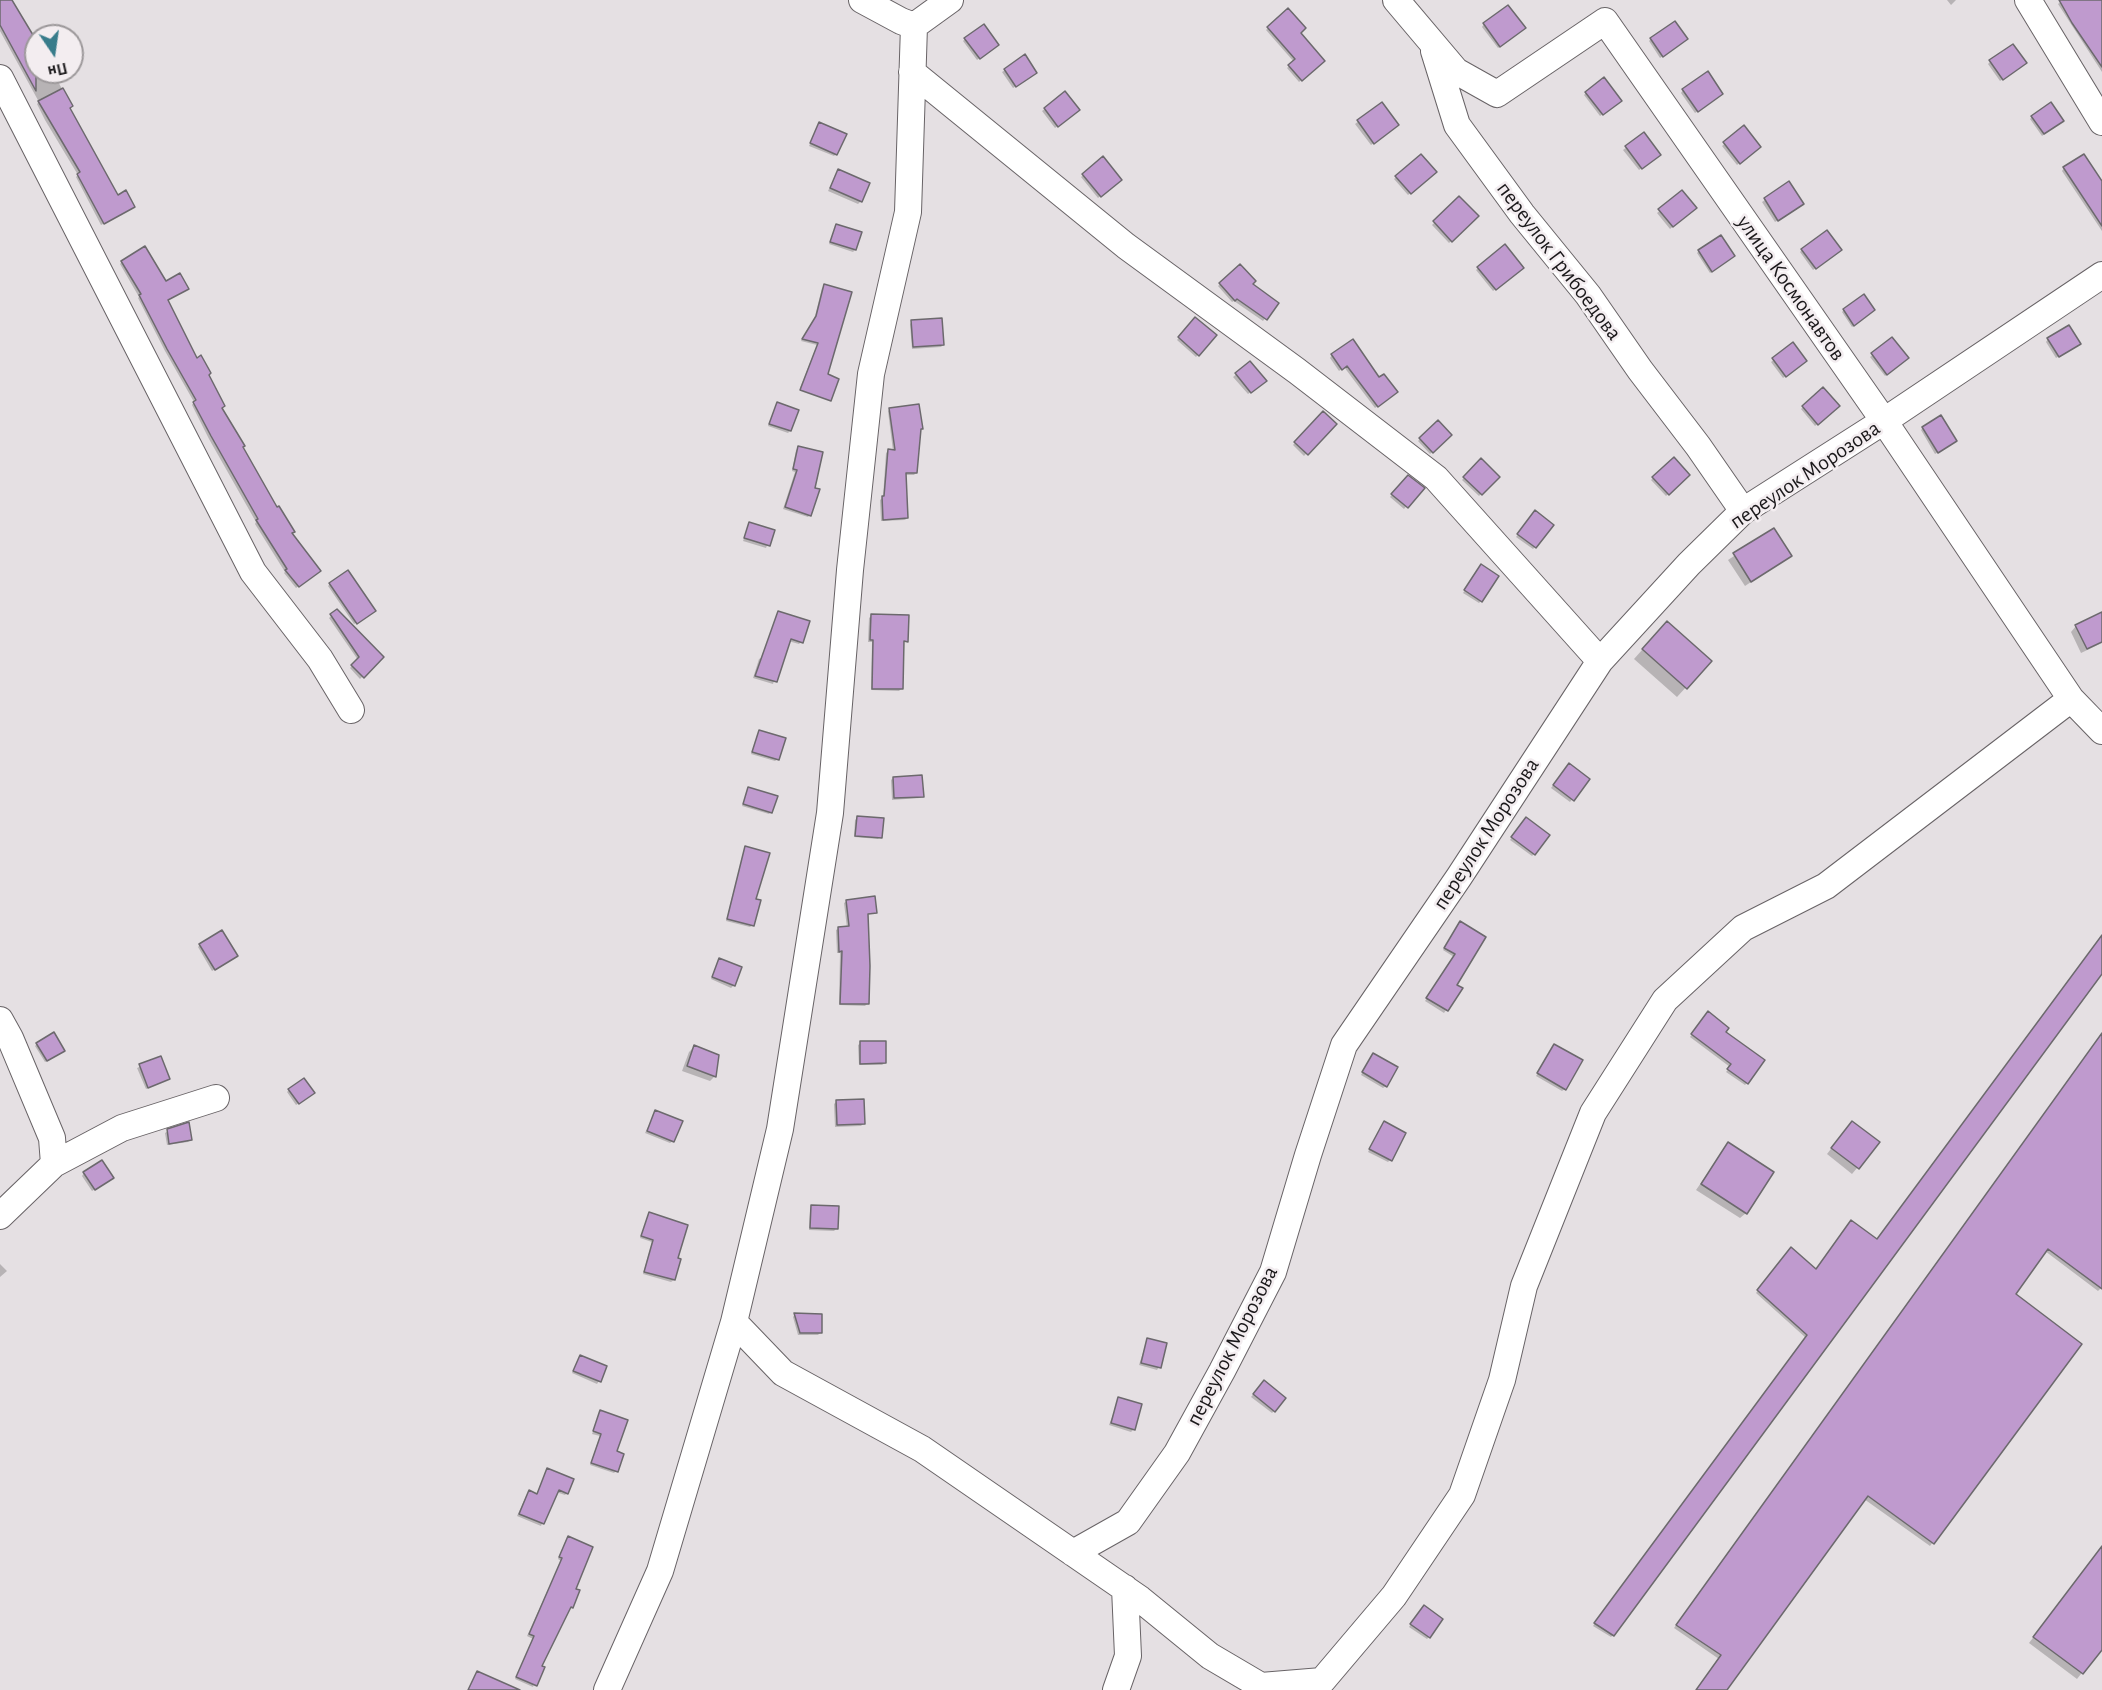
<!DOCTYPE html>
<html>
<head>
<meta charset="utf-8">
<style>
  body { margin:0 }
  #map { position:relative; width:2102px; height:1690px; overflow:hidden; background:#e5e0e3; font-family:"Alegreya Sans",sans-serif }
  canvas { display:block }
  .north { position:absolute; left:24px; top:24px; width:60px; height:60px; box-sizing:border-box; background:#f3edf0; border:2px solid #9c989a; border-radius:50%; rotate:167deg; font-size:16px; font-weight:700; line-height:24px; text-align:center; color:#1a181a }
  .north::after { content:''; display:block; margin:auto; width:21px; height:27px; background:#387c8b; clip-path:polygon(50% 0,100% 100%,50% 72%,0 100%) }
</style>
</head>
<body>
<div id="map">
<canvas width="2102" height="1690"></canvas>
<div class="north">Пн</div>
</div>
<script>
const g = document.querySelector('canvas').getContext('2d');
g.lineJoin = 'round';
function fill(path, color) {
  g.fillStyle = color;
  g.fill(path, 'evenodd');
}
function trace(path, color, width, dash) {
  g.strokeStyle = color;
  g.lineWidth = width;
  g.lineCap = dash ? 'butt' : 'round';
  g.setLineDash(dash || []);
  g.stroke(path);
}
function drawText(font, color, halo, rows, align = 'center') {
  g.font = font + ' "Alegreya Sans",sans-serif';
  g.lineWidth = 5;
  g.setLineDash([]);
  g.textBaseline = 'middle';
  g.strokeStyle = halo;
  g.fillStyle = color;
  for (const [text, x, y, turn = 0] of rows) {
    g.save();
    g.translate(x, y);
    g.rotate((+turn || 0) * Math.PI / 180);
    g.textAlign = isNaN(turn) ? turn : align;
    if (halo) g.strokeText(text, 0, 0);
    g.fillText(text, 0, 0);
    g.restore();
  }
}
const shadow = new Path2D(`
  M0 0H11L36 43V72H53L71 106 69 108 118 197 134 207 101 225 76 177 78 175 45 120 37 104 39 102 0 31Z
  M1947 0H1956L1951 5Z
  M2063 0H2100L2102 3V72L2058 4Z
  M1288 10 1299 33 1323 61 1299 82 1287 68 1294 62 1266 30Z
  M1484 24 1521 30 1498 48 1482 27Z
  M965 39 995 47 977 60 963 41Z
  M1651 39 1684 41 1660 58 1649 41Z
  M1025 57 1033 75 1013 88 1002 72Z
  M1990 62 2023 65 2000 81 1988 64Z
  M1683 90 1719 96 1695 113 1681 93Z
  M1065 93 1076 112 1055 128 1042 111Z
  M1586 93 1618 103 1600 116 1584 95Z
  M1381 104 1395 127 1371 145 1355 124Z
  M2032 117 2060 123 2042 136 2030 119Z
  M820 124 836 154 834 156 809 146Z
  M1744 127 1759 146 1737 165 1722 146Z
  M1644 134 1657 157 1639 170 1623 150Z
  M1420 156 1435 172 1408 195 1394 179Z
  M1103 158 1120 179 1098 198 1081 177Z
  M2064 168 2102 186V231L2062 171Z
  M838 170 861 201 858 204 828 191Z
  M1789 184 1800 206 1775 222 1762 202Z
  M1682 192 1693 210 1670 229 1657 213Z
  M1459 198 1477 216 1449 243 1432 225Z
  M836 225 855 250 853 252 829 244Z
  M1505 246 1520 270 1493 291 1476 270Z
  M1802 250 1838 252 1813 270 1800 252Z
  M1699 251 1731 258 1710 273 1697 253Z
  M122 262 166 301 196 360 207 375 221 408 241 447 291 534 316 573 296 588 284 573 285 572 255 524 256 522 209 439 192 405 194 402 165 351 138 298 139 297 120 264Z
  M1240 266 1251 284 1277 303 1263 321 1234 301 1232 302 1218 286Z
  M825 286 826 375 830 399 800 388 817 345 801 341 814 320 822 288Z
  M1844 310 1871 312 1852 327 1842 312Z
  M1195 319 1215 335 1196 357 1177 340Z
  M912 322 943 345 941 347 912 349 910 324Z
  M1892 339 1905 360 1885 376 1870 357Z
  M2048 339 2076 346 2056 358 2046 342Z
  M1793 344 1803 363 1783 378 1771 362Z
  M1332 355 1379 380 1394 394 1375 408 1344 367 1339 371 1330 358Z
  M1250 363 1265 381 1248 394 1233 377Z
  M1823 389 1838 406 1815 426 1801 409Z
  M776 406 790 431 788 433 768 426Z
  M890 409 916 473 914 475H904L907 518 905 520 881 521 880 500 883 497 886 453 888 451H893L888 411Z
  M1323 413 1334 424 1304 456 1293 445Z
  M1438 422 1450 435 1430 454 1418 441Z
  M1923 428 1953 443 1935 454 1921 430Z
  M799 448 814 489 810 515 808 517 783 509 795 472 792 471 796 450Z
  M1673 459 1688 475 1666 496 1651 480Z
  M1481 460 1498 477 1479 496 1462 480Z
  M1408 477 1422 488 1404 509 1390 497Z
  M1533 515 1535 547 1533 549 1516 537Z
  M750 523 773 531 766 548 743 541Z
  M1773 530 1790 556 1745 586 1728 560Z
  M1479 569 1481 601 1479 603 1463 593Z
  M330 584 374 611 354 624 328 586Z
  M337 611 382 657 360 679 350 668 358 660 329 618Z
  M779 612 801 642 799 644 788 641 773 684 753 678 759 659 763 657Z
  M2102 614V643L2081 653 2071 632 2076 626Z
  M872 615 907 641 902 643 901 689 899 691 871 690 872 642H868L869 618Z
  M1658 632 1710 661 1677 697 1634 659Z
  M759 731 778 759 775 761 751 754Z
  M1567 767 1588 779 1570 802 1551 788Z
  M893 778 922 796 920 798 892 800 891 780Z
  M749 789 771 812 769 814 742 806Z
  M858 817 880 837 878 839 854 837 855 820Z
  M1523 821 1534 854 1532 856 1510 840Z
  M746 848 754 900 753 925 750 927 726 921 744 850Z
  M847 901 876 912 867 915V1004L865 1006 839 1005 840 953H837L836 930 839 928H847L844 903Z
  M1458 925 1455 985 1461 988 1444 1013 1425 1001 1454 957 1443 950Z
  M2102 936V972L1613 1635 1611 1637 1593 1626 1806 1338 1756 1293 1789 1251 1816 1270 1877 1241Z
  M200 945 234 958 212 971 198 947Z
  M719 960 734 985 731 988 711 979Z
  M1706 1016 1747 1083 1745 1085 1726 1072 1730 1067 1690 1037Z
  M2102 1034V1287L2098 1291 2045 1251 2013 1294 2080 1344 1930 1546 1864 1499 1726 1690H1697L1719 1659 1674 1628Z
  M861 1043 885 1063 882 1065H859L858 1045Z
  M37 1044 61 1053 45 1062 35 1046Z
  M1554 1046 1565 1089 1562 1091 1536 1076Z
  M694 1047 715 1076 710 1081 682 1071 689 1052Z
  M1371 1057 1386 1086 1383 1088 1361 1075Z
  M160 1058 168 1079 146 1089 137 1068Z
  M289 1090 311 1095 296 1105 287 1092Z
  M836 1102 863 1124 861 1126 835 1127 834 1104Z
  M656 1111 673 1141 670 1143 645 1133Z
  M1382 1125 1390 1160 1388 1162 1368 1152Z
  M1847 1128 1878 1143 1852 1174 1827 1154Z
  M168 1131 191 1139 188 1142 167 1145 165 1133Z
  M1728 1144 1746 1213 1740 1218 1696 1190Z
  M84 1173 110 1180 92 1191 82 1176Z
  M812 1206 836 1229 834 1231 809 1230 810 1209Z
  M649 1214 676 1259 674 1280 671 1282 643 1274 652 1242 640 1238Z
  M0 1264 7 1271 0 1277Z
  M795 1314 820 1333 818 1335H798L793 1317Z
  M1147 1340 1159 1367 1157 1370 1139 1365Z
  M580 1357 599 1381 597 1384 572 1373Z
  M1264 1382 1274 1411 1272 1413 1251 1397Z
  M1119 1399 1134 1429 1131 1432 1109 1425Z
  M601 1412 615 1452 616 1471 614 1473 590 1465 600 1436 592 1434Z
  M547 1470 567 1493 565 1495 556 1492 541 1526 517 1516 527 1494 529 1492 536 1495Z
  M566 1540 574 1589 578 1591 540 1667 533 1687 515 1679 533 1639 527 1636 561 1561 558 1559Z
  M2102 1547V1647L2077 1679 2029 1643Z
  M1421 1609 1429 1637 1427 1639 1409 1627Z`);
const building = new Path2D(`
  M0 0H12L36 40V91L0 25Z
  M2059 0H2102V67L2072 23Z
  M1508 5 1526 28 1500 47 1483 23Z
  M1288 8 1306 28 1301 33 1325 61 1302 81 1288 65 1295 59 1267 27Z
  M1675 21 1688 39 1663 57 1650 38Z
  M984 24 999 45 980 59 964 38Z
  M2013 44 2027 63 2003 80 1989 60Z
  M1025 54 1037 73 1016 87 1004 69Z
  M1708 71 1723 94 1698 112 1682 89Z
  M1604 77 1622 101 1603 115 1585 92Z
  M63 88 73 106 70 108 118 195 126 190 135 207 104 224 77 174 80 172 38 101Z
  M1065 91 1080 110 1058 127 1044 108Z
  M1382 102 1399 125 1374 144 1357 120Z
  M2051 102 2064 121 2044 134 2031 116Z
  M819 122 847 134 837 155 810 143Z
  M1744 125 1761 147 1740 164 1723 142Z
  M1644 132 1661 155 1642 169 1625 146Z
  M1421 154 1437 172 1411 194 1395 176Z
  M2084 154 2102 181V226L2063 167Z
  M1103 156 1122 180 1101 197 1082 174Z
  M838 169 870 183 862 202 830 188Z
  M1789 181 1804 204 1778 221 1764 198Z
  M1682 190 1697 208 1673 227 1658 209Z
  M1459 196 1479 216 1452 242 1433 221Z
  M836 224 862 232 856 250 830 242Z
  M1827 230 1842 250 1816 269 1801 249Z
  M1721 235 1735 256 1712 272 1698 250Z
  M1505 244 1524 268 1496 290 1477 267Z
  M145 246 166 281 180 273 189 289 168 300 197 358 201 355 211 373 209 375 225 406 222 408 245 446 243 447 277 507 279 506 295 532 292 533 321 571 299 587 285 570 287 569 256 520 258 519 211 436 193 402 196 400 167 349 139 295 141 294 121 261Z
  M1240 264 1256 281 1253 284 1279 303 1267 320 1237 299 1235 301 1219 283Z
  M824 284 852 292 828 374 839 379 831 401 800 390 818 343 802 339 816 316Z
  M1864 294 1875 310 1854 326 1843 309Z
  M1195 317 1217 335 1199 356 1178 337Z
  M942 318 944 345 913 347 911 320Z
  M2069 325 2081 344 2059 357 2047 338Z
  M1892 337 1909 358 1887 375 1871 353Z
  M1353 339 1379 377 1384 374 1398 392 1378 407 1347 366 1342 370 1331 354Z
  M1793 342 1807 361 1786 377 1772 358Z
  M1250 361 1267 381 1251 393 1235 373Z
  M1823 387 1840 406 1818 425 1802 406Z
  M777 402 799 410 791 431 769 424Z
  M919 404 923 429H921L917 473H906L908 518 883 520 882 496H884L888 449 895 450 889 408Z
  M1323 411 1337 424 1308 455 1294 442Z
  M1941 415 1957 441 1938 453 1922 427Z
  M1438 420 1452 435 1433 453 1419 438Z
  M798 446 823 452 815 488 820 489 811 516 785 507 797 470 793 469Z
  M1674 457 1690 475 1669 495 1652 477Z
  M1481 458 1500 477 1482 495 1463 477Z
  M1408 475 1425 488 1408 508 1391 494Z
  M1535 510 1554 525 1536 548 1517 534Z
  M749 522 775 530 770 546 744 538Z
  M1774 528 1792 556 1751 582 1733 553Z
  M1481 564 1499 576 1482 602 1464 590Z
  M348 570 376 611 357 624 329 583Z
  M337 609 384 657 364 678 351 665 359 657 330 614Z
  M778 611 810 621 803 643 791 639 777 682 755 676Z
  M2102 612V642L2087 649 2075 625Z
  M871 614 909 615 908 642 904 641 903 689H872L873 640H870Z
  M1667 621 1712 661 1687 689 1642 649Z
  M759 730 786 738 779 760 752 752Z
  M1569 763 1590 779 1574 801 1553 785Z
  M922 775 924 797 894 798 893 777Z
  M748 787 778 796 772 813 743 804Z
  M857 816 884 818 882 838 855 836Z
  M1526 817 1550 835 1535 855 1511 837Z
  M745 846 770 853 756 899 761 900 754 926 727 919Z
  M875 896 877 913 868 914 870 966 869 1004H840L842 951 839 952 838 927 849 926 846 900Z
  M1460 921 1486 937 1457 985 1463 988 1448 1011 1426 998 1455 954 1444 948Z
  M222 930 238 956 215 970 199 944Z
  M2102 935V974L1614 1636 1594 1623 1807 1335 1757 1290 1791 1247 1816 1269 1851 1220 1877 1239Z
  M719 958 742 967 735 986 712 977Z
  M1708 1011 1729 1028 1726 1032 1765 1060 1748 1084 1727 1069 1731 1064 1691 1034Z
  M54 1032 65 1051 47 1061 36 1043Z
  M2102 1033V1289L2048 1249 2016 1294 2082 1344 1934 1544 1868 1496 1727 1690H1696L1721 1655 1676 1625Z
  M860 1041H886V1063L860 1064Z
  M1554 1044 1583 1060 1566 1090 1537 1073Z
  M694 1045 719 1055 716 1077 687 1066Z
  M1373 1053 1398 1067 1387 1087 1362 1072Z
  M161 1056 170 1079 148 1088 139 1064Z
  M304 1078 315 1093 299 1104 288 1089Z
  M864 1099 865 1124 837 1125 836 1100Z
  M655 1110 683 1121 674 1142 647 1131Z
  M1384 1121 1406 1133 1392 1161 1369 1149Z
  M1852 1121 1880 1142 1859 1169 1831 1148Z
  M189 1122 192 1140 169 1144 167 1129Z
  M1728 1142 1774 1172 1747 1214 1701 1184Z
  M102 1160 114 1178 95 1190 83 1172Z
  M811 1205 839 1206 838 1229 810 1228Z
  M649 1212 688 1225 678 1258 681 1259 675 1280 644 1272 653 1240 641 1236Z
  M794 1313 822 1314V1333H800Z
  M1147 1338 1167 1343 1161 1368 1141 1363Z
  M580 1355 607 1366 601 1382 573 1371Z
  M1264 1380 1286 1398 1275 1412 1253 1394Z
  M1118 1397 1142 1404 1135 1430 1111 1423Z
  M600 1410 628 1420 617 1451 624 1454 618 1472 591 1463 601 1434 593 1431Z
  M547 1468 574 1479 568 1494 559 1490 544 1524 519 1514 529 1490 537 1494Z
  M568 1536 593 1547 576 1589 580 1590 573 1608 571 1607 542 1666 545 1667 537 1686 516 1677 534 1636 529 1634 562 1558 559 1557Z
  M2102 1546V1650L2083 1674 2033 1637Z
  M1424 1605 1443 1619 1430 1638 1410 1624Z
  M477 1671 520 1690H468Z`);
const minor = new Path2D(`
  M862 0 901 21 914 26
  M1396 0 1456 71 1497 94 1605 21 1884 421 2071 699 2102 731
  M2028 0 2102 122
  M914 26 908 212 871 374 850 570 830 813 780 1129 734 1322 783 1373 922 1449 1140 1599 1210 1656 1261 1686 1322 1681 1394 1596 1462 1495 1502 1380 1524 1286 1593 1113 1665 1000 1743 928 1826 886 2071 699
  M914 26 950 0
  M1434 51 1457 125 1522 214 1588 295 1640 370 1698 446 1743 511
  M912 72 1126 246 1297 371 1436 478 1600 661
  M0 78 253 572 320 659 351 710
  M0 1020 10 1038 52 1138 54 1164 0 1216
  M54 1164 122 1128 216 1098
  M1073 1553 1128 1522 1177 1453 1222 1371 1273 1272 1308 1155 1344 1045 1459 877 1600 661 1689 564 1743 511 1884 421 2102 275
  M607 1690 660 1571 734 1322
  M1116 1690 1128 1656 1125 1588`);
const streetNames = [
  ["переулок Грибоедова",1559,261,53],
  ["улица Космонавтов",1791,288,55],
  ["переулок Морозова",1805,475,-34],
  ["переулок Морозова",1486,834,-57],
  ["переулок Морозова",1232,1346,-63]
];
fill(shadow, '#0003');
fill(building, '#bf9ace');
trace(building, '#6c696d', 1.5);
trace(minor, '#686366', 28);
trace(minor, '#fff', 26);
drawText('22px', '#1a181a', '#f3edf0', streetNames);
</script>
</body>
</html>
